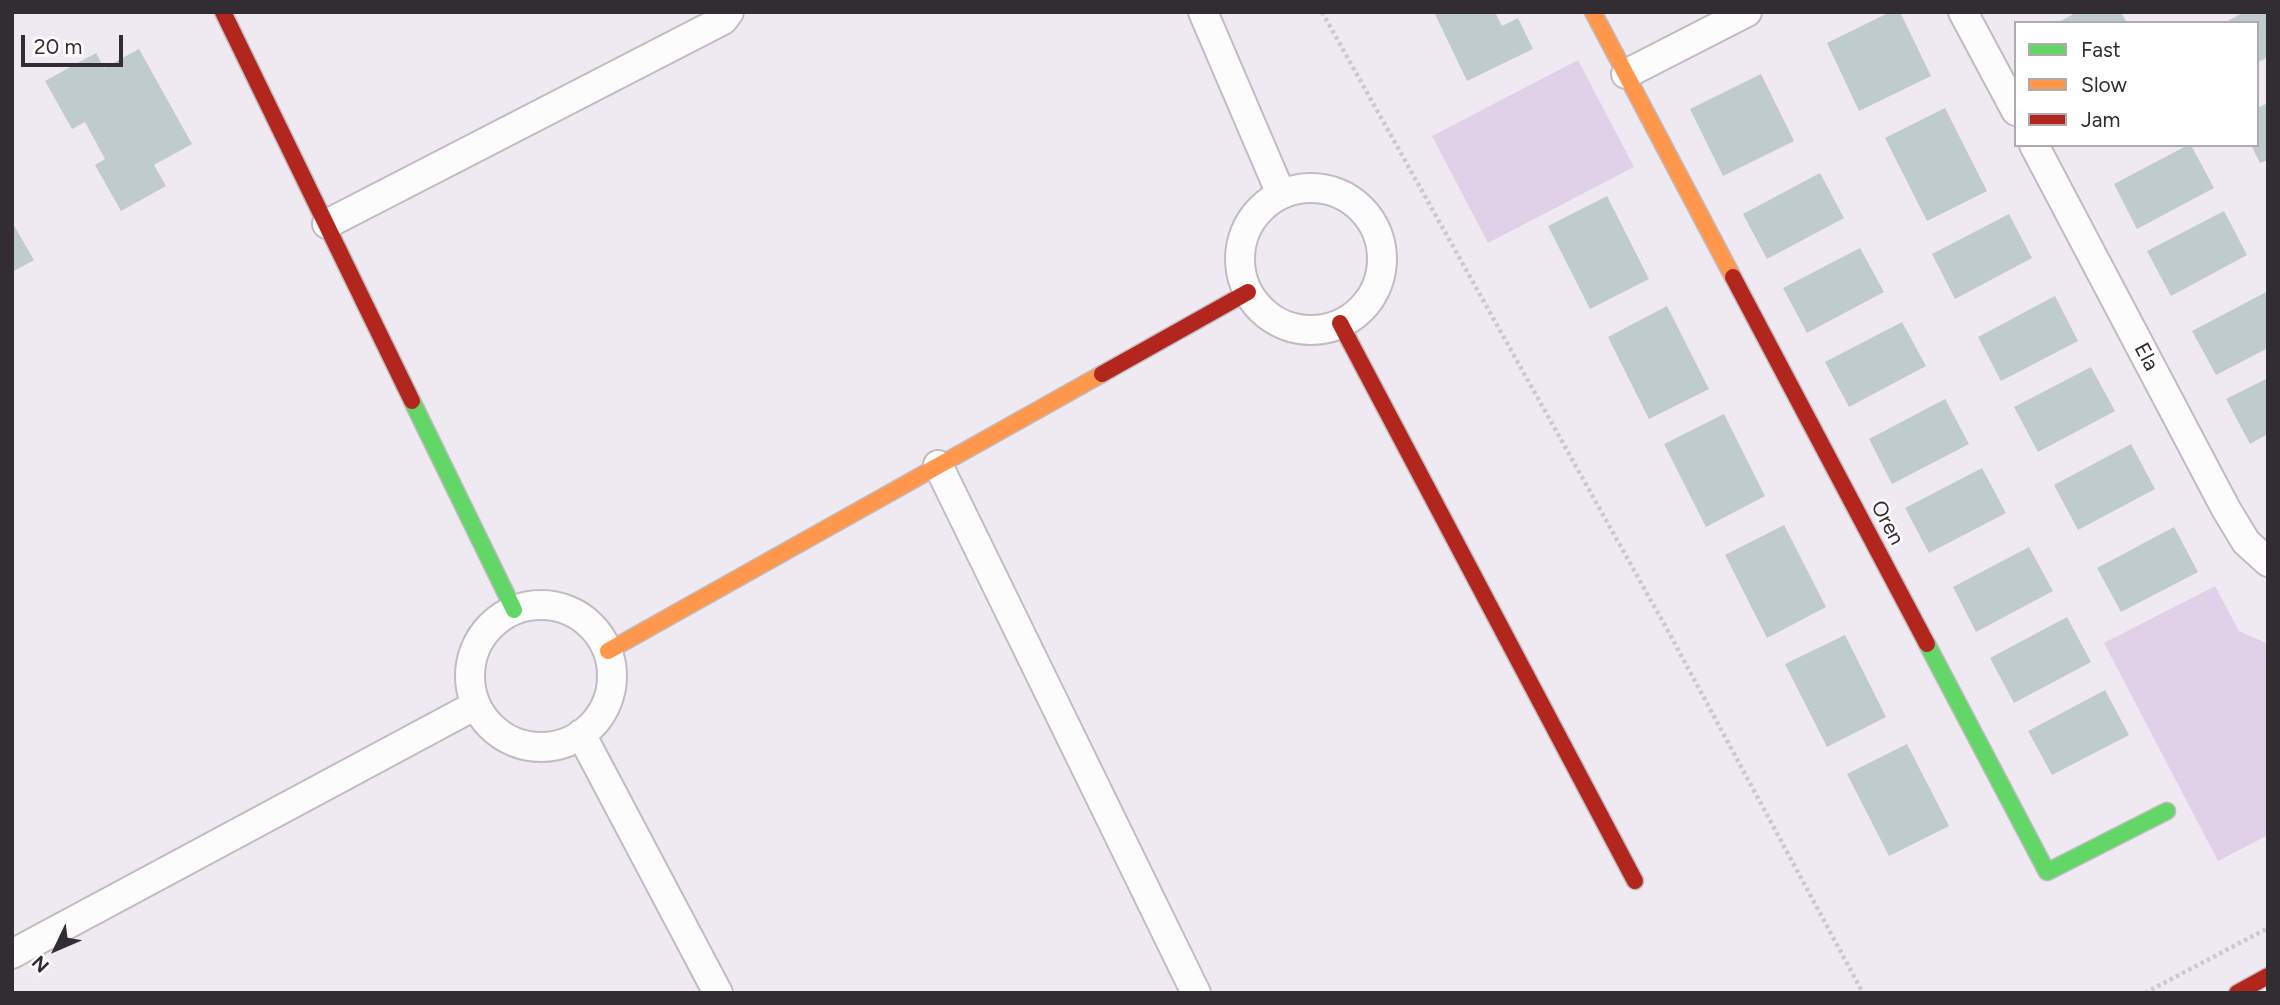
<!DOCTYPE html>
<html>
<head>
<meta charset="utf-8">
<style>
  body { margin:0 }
  #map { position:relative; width:2280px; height:1005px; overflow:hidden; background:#efeaf2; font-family:Figtree,sans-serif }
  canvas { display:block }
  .frame { position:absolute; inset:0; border:14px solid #312d33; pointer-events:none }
  .legend { position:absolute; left:2014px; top:21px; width:245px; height:126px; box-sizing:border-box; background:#fff; border:2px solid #adabad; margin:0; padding:9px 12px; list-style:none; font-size:21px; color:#312d33 }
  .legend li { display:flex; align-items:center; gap:14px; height:35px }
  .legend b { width:35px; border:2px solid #adabad }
  .north { position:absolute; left:21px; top:914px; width:70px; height:70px; -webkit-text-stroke:5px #fff; paint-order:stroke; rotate:226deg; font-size:19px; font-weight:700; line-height:28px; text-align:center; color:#312d33 }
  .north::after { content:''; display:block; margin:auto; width:24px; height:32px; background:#312d33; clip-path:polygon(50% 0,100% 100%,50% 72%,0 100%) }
  .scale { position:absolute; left:21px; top:35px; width:102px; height:32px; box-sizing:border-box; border:4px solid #312d33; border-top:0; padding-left:9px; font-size:21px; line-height:24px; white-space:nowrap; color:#312d33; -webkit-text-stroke:5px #fff; paint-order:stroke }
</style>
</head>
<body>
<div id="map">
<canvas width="2280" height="1005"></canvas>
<div class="frame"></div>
<ul class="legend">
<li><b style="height:9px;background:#63d668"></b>Fast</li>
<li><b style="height:9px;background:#ff974d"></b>Slow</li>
<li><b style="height:9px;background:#b3261e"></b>Jam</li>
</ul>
<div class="north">N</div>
<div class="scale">20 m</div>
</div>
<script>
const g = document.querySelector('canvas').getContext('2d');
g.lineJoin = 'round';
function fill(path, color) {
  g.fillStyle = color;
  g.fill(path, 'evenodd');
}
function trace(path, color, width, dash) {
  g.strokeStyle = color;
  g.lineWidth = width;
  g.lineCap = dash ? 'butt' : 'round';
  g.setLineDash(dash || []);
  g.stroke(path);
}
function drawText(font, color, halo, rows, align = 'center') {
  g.font = font + ' Figtree,sans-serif';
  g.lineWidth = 5;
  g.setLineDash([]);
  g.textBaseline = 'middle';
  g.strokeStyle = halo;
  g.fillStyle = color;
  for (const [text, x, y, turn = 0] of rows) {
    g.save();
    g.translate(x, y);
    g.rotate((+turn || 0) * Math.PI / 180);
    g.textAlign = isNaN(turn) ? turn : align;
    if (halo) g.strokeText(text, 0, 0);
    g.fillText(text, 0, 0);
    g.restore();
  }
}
const green = new Path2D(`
  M1578 60 1634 167 1488 243 1432 136Z
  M2215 586 2239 631 2268 644V835L2218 861 2104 643Z`);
const building = new Path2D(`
  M1434 12H1495L1502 26 1518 18 1533 49 1467 81Z
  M1890 12H1900L1931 76 1859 111 1827 43Z
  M2077 12H2121L2127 23H2057Z
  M2244 12H2268V57L2257 63V23H2224Z
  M139 49 192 144 154 165 166 186 121 211 95 165 105 159 85 122 72 129 45 81 96 53 104 68Z
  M1761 74 1794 141 1723 176 1690 109Z
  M2268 103V160L2260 163 2251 145H2257V108Z
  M1945 108 1987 191 1927 221 1885 138Z
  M2188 145H2191L2214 188 2137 229 2114 184Z
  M1820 173 1844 218 1767 259 1743 214Z
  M1607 196 1649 279 1590 309 1548 226Z
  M2224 211 2247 255 2171 296 2147 251Z
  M2009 214 2032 258 1955 299 1932 254Z
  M12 222 34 260 12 272Z
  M1860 248 1884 292 1807 333 1783 288Z
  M2268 291V348L2216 375 2192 331Z
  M2055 296 2078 341 2001 381 1978 337Z
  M1667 306 1709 389 1649 419 1608 337Z
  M1902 322 1926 366 1849 407 1825 362Z
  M2091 367 2115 411 2038 452 2014 407Z
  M2268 378V434L2250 444 2226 399Z
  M1945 399 1969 444 1892 484 1869 439Z
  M1724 414 1765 496 1706 527 1664 444Z
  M2131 444 2155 489 2078 530 2054 485Z
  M1982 468 2006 513 1929 553 1905 508Z
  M1784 525 1826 607 1767 638 1725 555Z
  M2174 527 2198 572 2121 612 2097 568Z
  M2029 547 2053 591 1976 632 1953 587Z
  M2067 617 2091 662 2014 703 1990 658Z
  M1845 635 1886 717 1827 747 1785 664Z
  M2105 690 2129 735 2052 775 2028 731Z
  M1907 744 1949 826 1889 856 1847 774Z`);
const path = new Path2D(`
  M1322 12 1668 631 1863 993
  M2145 993 2268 928`);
const street = new Path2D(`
  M1203 12 1281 194
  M1963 12 2016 111
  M1626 74 1747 12
  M2034 145 2226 509 2246 542 2268 562
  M1240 259a71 71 0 1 1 142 0a71 71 0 1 1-142 0Z
  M327 224 723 20 729 12
  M938 465 1196 993
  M470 676a71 71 0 1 1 142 0a71 71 0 1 1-142 0Z
  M581 734 718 993
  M12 954 476 705`);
const fast = new Path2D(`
  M412 401 514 610
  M1927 644 2047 872 2167 811`);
const slow = new Path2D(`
  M1593 12 1733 277
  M608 651 1102 374`);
const jam = new Path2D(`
  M223 12 412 401
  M1733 277 1927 644
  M1340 323 1635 881
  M1102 374 1248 292
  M2237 993 2268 976`);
const streetNames = [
  ["Ela",2146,357,62],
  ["Oren",1887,523,62]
];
fill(green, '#e0d1e8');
fill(building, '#c0cbcd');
trace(street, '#c0bcc2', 32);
trace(fast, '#c0bcc2', 19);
trace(slow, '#c0bcc2', 19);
trace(jam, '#c0bcc2', 19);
trace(path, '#ccc9cd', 4.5, [3.5, 3.5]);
trace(street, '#fdfcfd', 28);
trace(fast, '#63d668', 16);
trace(slow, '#ff974d', 16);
trace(jam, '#b3261e', 16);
drawText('21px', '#312d33', '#fff', streetNames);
</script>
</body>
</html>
